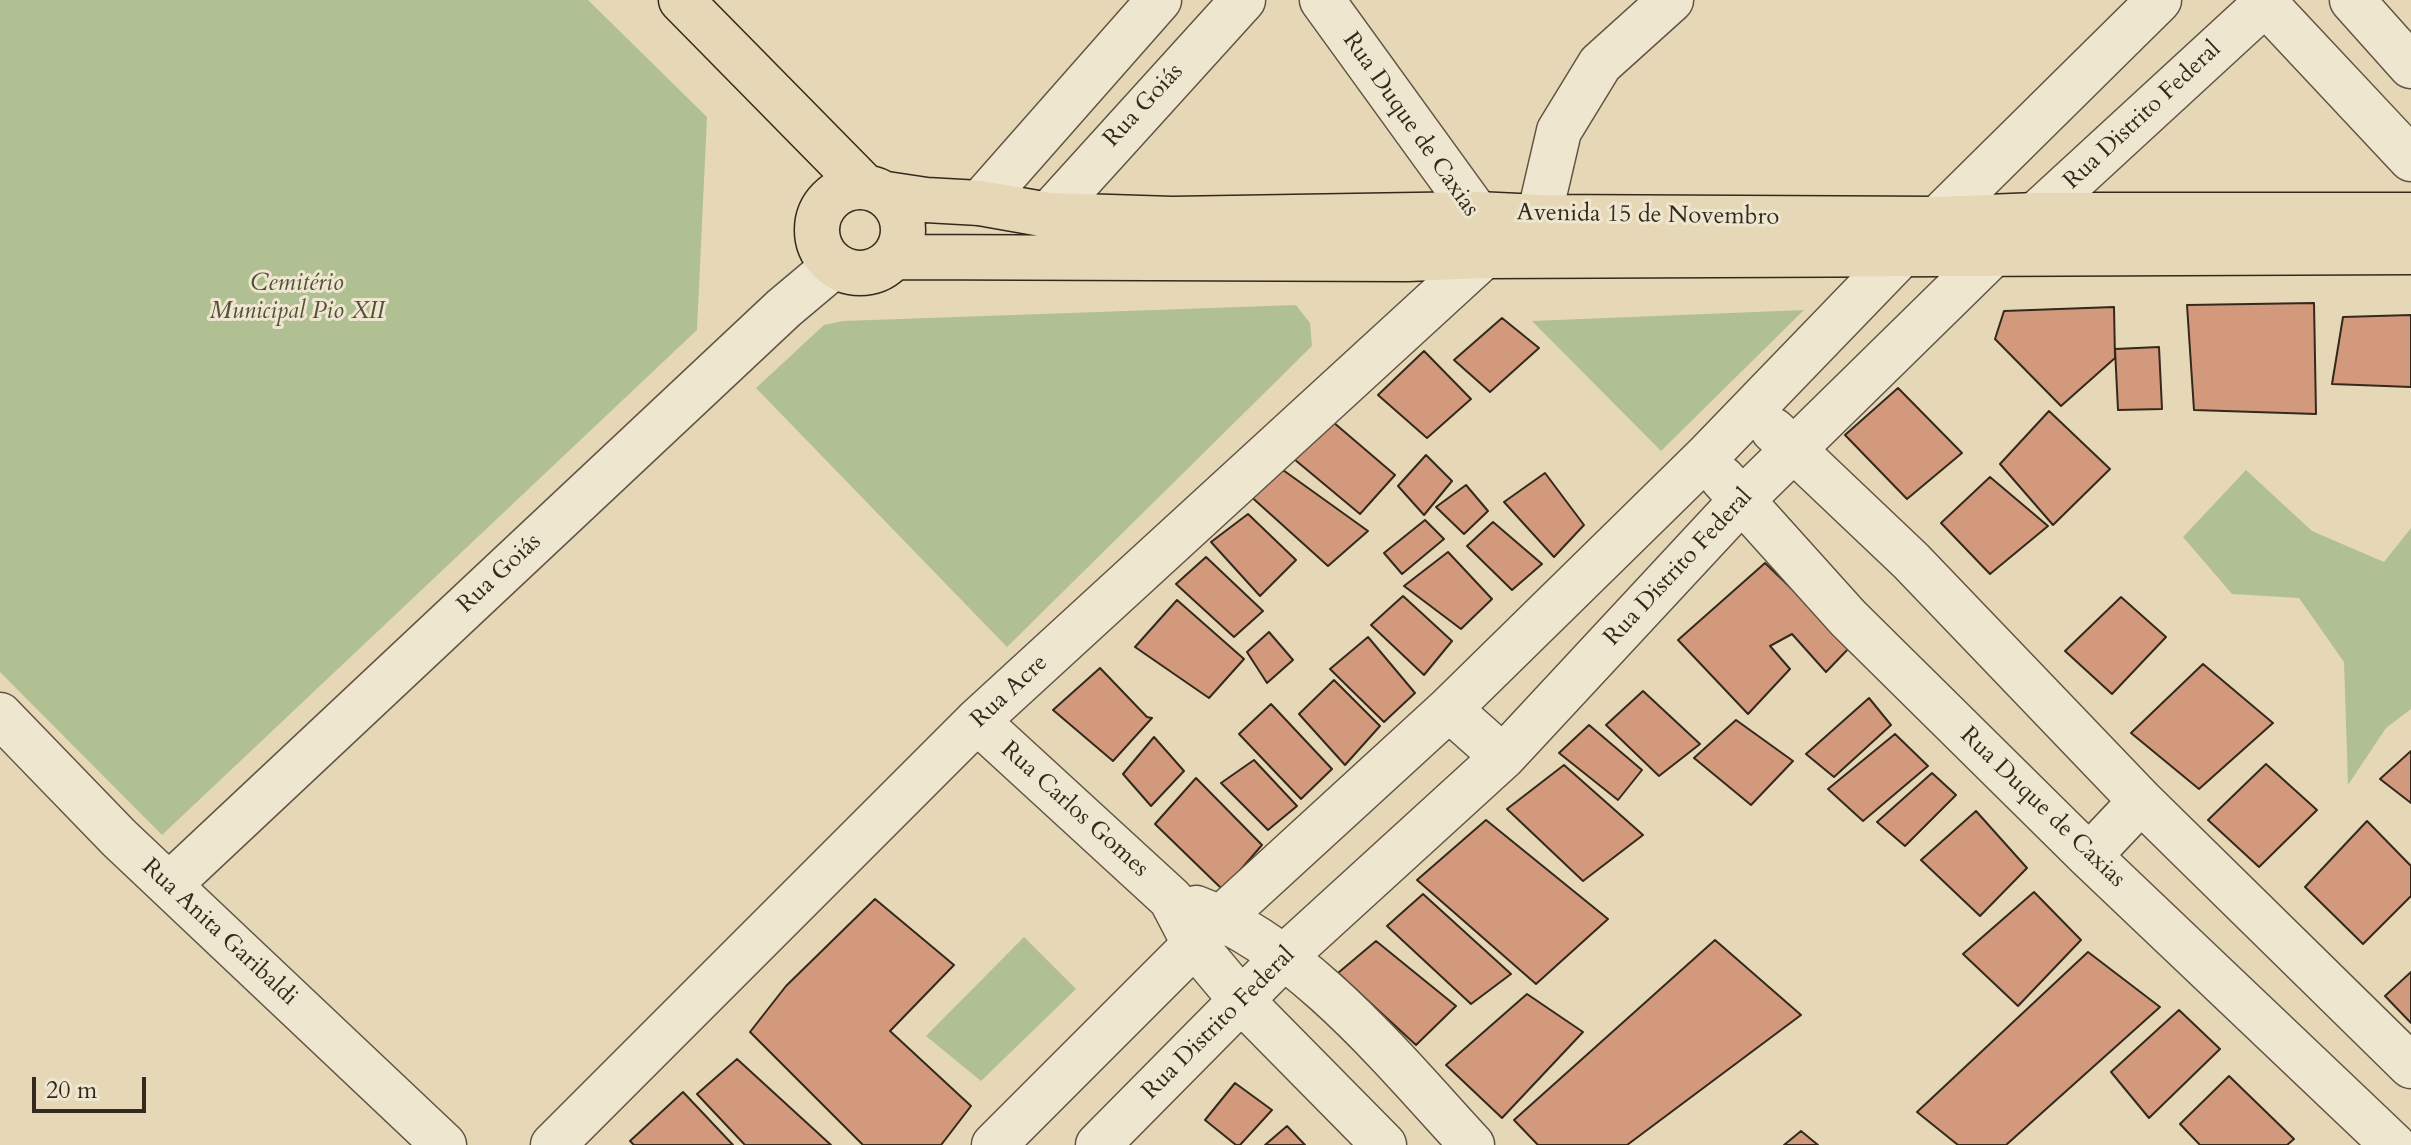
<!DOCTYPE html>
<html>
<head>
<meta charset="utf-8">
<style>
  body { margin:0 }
  #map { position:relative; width:2411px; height:1145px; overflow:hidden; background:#e6d8b7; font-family:Cardo,serif }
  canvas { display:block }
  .scale { position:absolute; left:32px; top:1077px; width:114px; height:36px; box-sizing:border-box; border:4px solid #33291c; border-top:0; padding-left:10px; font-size:24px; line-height:28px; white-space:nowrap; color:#33291c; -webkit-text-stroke:6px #efe6d0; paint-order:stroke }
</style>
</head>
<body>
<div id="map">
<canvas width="2411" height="1145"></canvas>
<div class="scale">20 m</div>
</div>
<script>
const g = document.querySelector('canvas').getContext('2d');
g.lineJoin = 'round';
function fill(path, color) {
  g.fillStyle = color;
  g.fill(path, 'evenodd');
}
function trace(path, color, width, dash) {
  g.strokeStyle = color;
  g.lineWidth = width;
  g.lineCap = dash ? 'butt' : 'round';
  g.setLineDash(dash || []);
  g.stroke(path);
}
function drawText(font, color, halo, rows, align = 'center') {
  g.font = font + ' Cardo,serif';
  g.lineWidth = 6;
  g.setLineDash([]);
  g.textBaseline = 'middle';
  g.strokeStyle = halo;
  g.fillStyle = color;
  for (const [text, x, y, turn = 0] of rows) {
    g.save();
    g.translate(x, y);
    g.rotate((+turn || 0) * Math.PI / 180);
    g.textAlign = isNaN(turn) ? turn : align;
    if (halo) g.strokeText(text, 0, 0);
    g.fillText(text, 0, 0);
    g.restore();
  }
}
const green = new Path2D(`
  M0 0H588L707 117 697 330 162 835 0 672Z
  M1296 305 1310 323 1312 346 1007 647 756 388 824 325 843 321Z
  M1804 310 1661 451 1532 321Z
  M2246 470 2312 531 2384 562 2411 528V709L2386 728 2348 785 2344 662 2299 598 2232 594 2183 537Z
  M1024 937 1076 989 981 1081 926 1036Z`);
const building = new Path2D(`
  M2314 303 2316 414 2194 410 2187 305Z
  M2114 307 2115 358 2061 406 1995 339 2004 311Z
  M2411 315V387L2332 384 2343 317Z
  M1502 318 1539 348 1490 392 1454 360Z
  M2159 347 2162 409 2118 410 2115 349Z
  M1424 351 1471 399 1427 438 1378 395Z
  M1898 388 1962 453 1907 499 1845 435Z
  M2049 411 2110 469 2053 525 2000 464Z
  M1333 422 1395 475 1360 514 1294 459Z
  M1426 455 1452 481 1424 515 1398 486Z
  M1283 470 1368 531 1328 566 1247 493Z
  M1545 473 1584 525 1554 557 1504 502Z
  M1990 477 2048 526 1990 574 1941 523Z
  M1466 485 1488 511 1464 534 1436 507Z
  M1248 514 1296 560 1260 596 1211 542Z
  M1425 520 1444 539 1402 574 1384 553Z
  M1493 522 1542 564 1512 590 1467 546Z
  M1448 552 1492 599 1461 629 1404 586Z
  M1206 557 1263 611 1234 637 1176 584Z
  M1765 563 1851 646 1826 672 1792 634 1770 646 1790 669 1748 714 1678 640Z
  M1403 596 1452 641 1424 675 1371 625Z
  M2121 597 2166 637 2112 694 2065 651Z
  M1177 600 1244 659 1209 698 1135 647Z
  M1269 632 1293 660 1267 683 1247 652Z
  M1368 637 1415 693 1384 722 1330 669Z
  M2203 664 2273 723 2199 789 2131 733Z
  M1100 668 1147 717 1152 718 1113 761 1053 710Z
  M1334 680 1380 726 1345 765 1299 714Z
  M1643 691 1700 744 1659 776 1606 725Z
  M1869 698 1891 725 1834 777 1806 754Z
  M1271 704 1332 769 1301 799 1239 734Z
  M1736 720 1793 761 1751 805 1694 758Z
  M1589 725 1642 770 1618 800 1559 753Z
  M1895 734 1928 766 1863 821 1828 789Z
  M1154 737 1184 771 1151 806 1123 774Z
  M2411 751V803L2380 779Z
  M1254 760 1297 806 1268 830 1221 783Z
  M2266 764 2317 810 2259 867 2208 820Z
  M1564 765 1643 835 1583 881 1507 809Z
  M1932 773 1956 795 1905 846 1877 822Z
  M1196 778 1262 845 1223 890 1155 824Z
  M1976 811 2027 868 1980 916 1921 860Z
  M1486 820 1608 919 1536 984 1417 880Z
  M2367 821 2411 866V896L2363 944 2305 887Z
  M2034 892 2081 940 2018 1006 1963 954Z
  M1423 894 1511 974 1471 1004 1387 926Z
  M875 899 954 965 890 1031 971 1106 941 1145H863L750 1032 786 986Z
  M1715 940 1801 1015 1627 1145H1538L1514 1120Z
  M1376 941 1456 1006 1416 1045 1338 973Z
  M2088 952 2160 1007 2006 1145H1958L1917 1112Z
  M2411 972V1023L2385 996Z
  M1527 994 1583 1032 1502 1118 1446 1065Z
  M2179 1010 2220 1049 2149 1118 2111 1072Z
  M737 1059 831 1145H745L697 1094Z
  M2229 1076 2294 1139 2287 1145H2200L2180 1124Z
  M1235 1083 1272 1110 1240 1145H1236L1205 1120Z
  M683 1092 733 1145H634L630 1141Z
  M1287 1126 1305 1145H1265Z
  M1801 1131 1818 1145H1784Z`);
const minor = new Path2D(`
  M2262 0 2411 159
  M2352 0 2411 66
  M980 203 1159 0
  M1048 215 1243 0
  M1539 217 1559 131 1600 64 1671 0
  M1773 430 1911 561 2141 801 2411 1066
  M1722 478 1848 618 2089 856 2393 1145
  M1449 709 1503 757
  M0 715 119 838 444 1145
  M977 721 1171 899 1195 945 1242 1001 1384 1145
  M2089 856 2141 801
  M169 885 784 308 834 266
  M1196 908C1302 946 1397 1064 1472 1145
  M553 1145 977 721 1484 256 1477 214 1322 0
  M994 1145 1222 917 1449 709 1706 457 1901 255 2159 0
  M1098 1145 1285 956 1503 757 1741 501 1994 253 2269 0`);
const major = new Path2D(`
  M681 0 864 186
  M817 230a43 43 0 1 1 86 0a43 43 0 1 1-86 0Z
  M886 194 926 200 980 203 1048 215 1172 219 1477 214 1539 217 1938 219 2036 215H2411
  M896 257 1407 259 1484 256 2411 252`);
const streetNames = [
  ["Rua Goiás",1144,106,-47],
  ["Rua Distrito Federal",2143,116,-43],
  ["Rua Duque de Caxias",1410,125,55],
  ["Avenida 15 de Novembro",1648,216,1],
  ["Rua Distrito Federal",1679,568,-47],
  ["Rua Goiás",500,574,-43],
  ["Rua Acre",1010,692,-43],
  ["Rua Duque de Caxias",2042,808,44],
  ["Rua Carlos Gomes",1074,810,42],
  ["Rua Anita Garibaldi",219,933,43],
  ["Rua Distrito Federal",1219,1024,-45]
];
const parkNames = [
  ["Cemitério",297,284],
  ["Municipal Pio XII",297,312]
];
fill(green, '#b0c093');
fill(building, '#d3997c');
trace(building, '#33291c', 2);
trace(minor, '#605543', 47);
trace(major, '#33291c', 47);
trace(minor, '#efe6d0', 44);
trace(major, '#e6d8b7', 44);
drawText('24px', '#33291c', '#efe6d0', streetNames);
drawText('italic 24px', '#524f3a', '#efe6d0', parkNames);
</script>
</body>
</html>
